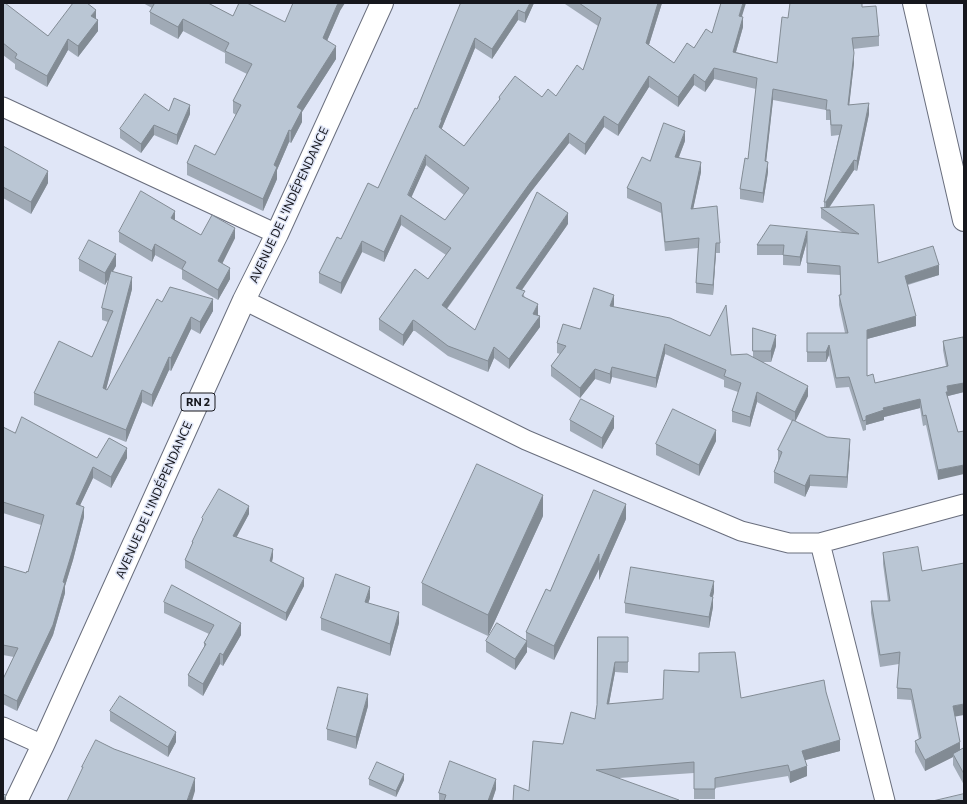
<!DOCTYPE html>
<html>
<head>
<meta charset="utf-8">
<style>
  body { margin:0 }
  #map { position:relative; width:967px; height:804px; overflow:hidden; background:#e0e6f7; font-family:Commissioner,sans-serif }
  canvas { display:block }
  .frame { position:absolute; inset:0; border:4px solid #16171d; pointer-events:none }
</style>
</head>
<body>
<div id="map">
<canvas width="967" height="804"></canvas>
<div class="frame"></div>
</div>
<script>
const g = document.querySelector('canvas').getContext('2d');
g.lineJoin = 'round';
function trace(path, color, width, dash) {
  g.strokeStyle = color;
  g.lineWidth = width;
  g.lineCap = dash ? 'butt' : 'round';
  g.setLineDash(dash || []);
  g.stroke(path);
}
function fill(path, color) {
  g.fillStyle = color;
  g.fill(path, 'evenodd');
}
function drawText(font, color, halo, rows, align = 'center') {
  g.font = font + ' Commissioner,sans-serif';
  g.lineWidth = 3;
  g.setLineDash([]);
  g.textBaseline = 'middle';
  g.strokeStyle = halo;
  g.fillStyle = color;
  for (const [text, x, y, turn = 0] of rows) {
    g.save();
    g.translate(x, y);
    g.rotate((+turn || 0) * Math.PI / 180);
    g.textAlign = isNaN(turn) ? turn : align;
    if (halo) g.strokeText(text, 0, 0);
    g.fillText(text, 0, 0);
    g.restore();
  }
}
const minor = new Path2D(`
  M3 107 277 234
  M244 300 526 440 741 531 789 543H820L964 504
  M820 543 885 801
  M3 727 43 745`);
const tertiary = new Path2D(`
  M914 3 964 220`);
const primary = new Path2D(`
  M16 801 43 745 244 300 277 234 382 3`);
const wall = new Path2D(`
  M143 3H208L233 16 285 22 340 11 327 41 336 59 302 112V122L291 143 289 142 277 170V179L263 211 187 175V163L215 155 236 115 233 113V101L247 74 225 63V53L183 31 178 39 150 24V12L152 8Z
  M461 3H534L525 23 518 20 492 59 475 48 442 128V129L464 146 499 101V97H542L556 96 583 70 598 26 565 4V3H662L649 45 674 63 712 33 742 16 743 27 736 52 777 63 788 18 862 7 879 36V46L853 49 854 63 849 105 869 114 857 171 854 170 829 208 874 205 878 263 939 275 908 285 916 326 867 339V376L875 383 946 366 943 350V341L964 343V392L948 396 938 480 926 425 923 426 920 408 884 417V420L866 425V430L863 431 849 387 836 388 829 355 826 362H807V333H845L839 305V295H840V275L807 273V241L800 266 783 265V255H757V245L842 232 821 218V208H824V202L839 135 831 136 830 120H826V110L773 100 766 161 768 172 763 203 740 199V189L748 159 756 89 714 79 705 92 694 85 678 107 649 87 618 136 604 127 585 155 569 143 530 193 447 309 475 330 568 224 522 290 525 298 538 315 537 316 540 327 509 369 494 358 488 372 448 356 415 331H413L403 346 379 330V319L428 279 446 255 401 225 384 262 362 252 341 294 319 283V273L341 239 378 188 417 109ZM426 165 464 195 445 220 411 197Z
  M3 4 48 36 96 19 98 31 78 57 68 50 47 87 15 69V64L3 55Z
  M169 111 190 114 177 145 154 135 141 153 120 138V129Z
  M685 141 679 157 701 172 693 209 720 243V253H716L713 295 696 293V283L698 248 665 251 661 213 627 198V188L650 161Z
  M3 146 48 183 31 214 3 198Z
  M175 220 201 235 235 238 222 264 230 279 218 300 182 279V270L155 255 152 262 119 242V232Z
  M79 259 116 266 112 272 132 289 106 390H107L162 302 213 311 200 334 191 329 171 371 169 370 152 407 142 402 126 442 34 405V393L92 357 108 322 102 320V308L110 276 105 285 79 271Z
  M614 305V307L731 355 753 357V328L776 346 771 362H763L808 396 795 421 850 450 847 488 810 486 805 497 774 483V472L778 461V450L792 421 757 402 750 427 732 422V411L738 392 724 387V380L665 354 656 388 612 377 610 384 595 379 580 398 551 376V366L560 354 557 353V343L580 329Z
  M570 420 614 428 602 449 570 431Z
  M3 427 15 433 97 458H127L111 488 93 478 80 505 84 517 73 560 65 586V593L53 635 17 711 3 704V679L14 657 3 655V566L26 573 28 572 41 525 3 513Z
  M716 441 699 476 656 455V444Z
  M249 514 236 537 273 557 272 562 304 586 286 621 185 568V560L192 545V542L202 521V518Z
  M543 516 488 636 422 605V583Z
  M626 519 599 580V569L554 660 527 647V652L515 670 486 652V641H526V632L550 591Z
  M883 553 922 571 955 717 960 750 964 748V785L953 765V757L925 771 915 752V741L919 739 911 700 897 699V688L899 664 880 667 871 613V601H888L883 564Z
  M714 592 713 597V607L709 628 625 613V603Z
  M370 598 368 603 399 623 390 656 321 630V618Z
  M164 602 241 635 223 666 220 664 203 696 188 686V675L204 647V643L209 634 164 613Z
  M598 637H628V673L615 672 609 704 741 698 826 692 840 751 805 760 807 776 790 783 788 776 715 788V799H694V773L619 778 529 791 563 744 595 719 597 705Z
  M368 706 356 749 327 740V729Z
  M110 711 176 742 168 757 110 721Z
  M369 779 404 780 396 797 369 785Z
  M496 789 492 801H439V793Z`);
const shadedWall = new Path2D(`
  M338 3H345L340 11 323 50V38Z
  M530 3H534L525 23V13Z
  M658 3H662L646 54V43Z
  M743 3H746L739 26V16Z
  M96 10V21L91 16Z
  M518 10V20L492 59V49Z
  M743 17V27L733 62V52Z
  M183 19V31L178 39V27Z
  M98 20V31L78 57V46Z
  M475 38V48L442 128V131L439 127 441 120Z
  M68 39V50L47 87V76Z
  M336 46V59L302 112V122L291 143V131L297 107Z
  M854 53V63L848 116V105Z
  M714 68V79L705 92V82Z
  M694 74V85L678 107V97Z
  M649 76V87L618 136V125Z
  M773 89V100L765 172V161Z
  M869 103V114L857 171V161Z
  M190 105V114L177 145V135Z
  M604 116V127L585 155V144Z
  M154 125V135L141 153V144Z
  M289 130V142L277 170V179L263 211V199L274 165Z
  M685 131V141L675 167V157Z
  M569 133V143L530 193 442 315V305L530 183Z
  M426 155V165L408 205V195Z
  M854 160V170L826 212V202Z
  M701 162V172L691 219V209Z
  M768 162V172L763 203V193Z
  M48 171V183L31 214V202Z
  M175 211V222L171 218Z
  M568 213V224L516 298V288Z
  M401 215V225L384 262V252Z
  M235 228V238L218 272V261Z
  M807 231V241L800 266V257Z
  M362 241V252L341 294V283Z
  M716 243V253L713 295V285Z
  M155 244V255L152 262V251Z
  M116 254V266L105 285V273Z
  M939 265V275L905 285V276Z
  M230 268V279L218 300V290Z
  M132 277V289L103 401V388Z
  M614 295V305L610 316V306Z
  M213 299V311L200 334V322Z
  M538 304V315L533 325V314Z
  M540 316V327L509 369V359Z
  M916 316V326L867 339V330Z
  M191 317V329L171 371V358Z
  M413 320V331L403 346V335Z
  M776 335V346L771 362V351Z
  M665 344V354L656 388V378Z
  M829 345V355L826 362V352Z
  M494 347V358L488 372V361Z
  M169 357V370L152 407V395Z
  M4 362V374L3 375V364Z
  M612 367V377L610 384V374Z
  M595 369V379L580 398V388Z
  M964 383V392L948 396V401L946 392 947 386Z
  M808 386V396L795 422V412Z
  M142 390V402L126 442V430Z
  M757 392V402L750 427V417Z
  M920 399V408L884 417V420L866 425V416L883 408Z
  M614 416V428L602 449V438Z
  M716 430V441L699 476V465Z
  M850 439V450L847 488V477Z
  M127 448V458L111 488V477Z
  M964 465V474L938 480V470Z
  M93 467V478L76 514V504Z
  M810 475V486L805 497V486Z
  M543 495V516L488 636V615Z
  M626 504V519L599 580V569L554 660V646L599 554Z
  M249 506V514L233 544V536Z
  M84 507V517L73 560 65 586V593L53 635 17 711V701L63 582Z
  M273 549V557L270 569V561Z
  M304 578V586L286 621V613Z
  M714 581V592L710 607V596Z
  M370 587V598L365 613V602Z
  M713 597V607L709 628V617Z
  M399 612V623L390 656V644Z
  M241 623V635L223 666V655Z
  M527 641V652L515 670V659Z
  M220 653V664L203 696V684Z
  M615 662V672L607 714V704Z
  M368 694V706L356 749V737Z
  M964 704V715L953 717V706Z
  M176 732V742L168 757V747Z
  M840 740V751L802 761V751Z
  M960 742V753L953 754V757L925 771V760Z
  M807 766V776L790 783V772Z
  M404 774V780L396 797V791Z
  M195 778V791L192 801H187Z
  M496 779V789L492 801H488Z
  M6 795V801H3Z`);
const building = new Path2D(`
  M4 3H5L48 36 73 3H87L96 10 91 16 98 20 78 46 68 39 47 76 15 58 17 54 3 43V4Z
  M155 3H208L233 16 239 3H247L285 22 293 3H338L323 38 336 46 297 107 302 110 291 131 289 130 274 165 277 167 263 199 187 163 195 145 215 155 241 105 233 101 252 64 225 51 229 43 183 19 178 27 150 12Z
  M461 3H530L525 13 518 10 492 49 475 38 441 120H442L439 127 464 146 500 99 499 97 515 76 542 97 548 89 556 96 577 65 583 70 601 18 579 3H658L646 43 674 63 687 43 694 48 706 29 712 33 721 3H743L739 16 743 17 733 52 777 63 782 17 788 18 790 3H862V7L876 6 879 36 852 38 854 53 848 105 869 103 857 161 854 160 826 202H824L842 125H831L830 110H826L827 100 773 89 765 161 768 162 763 193 740 189 745 158 748 159 757 78 714 68 705 82 694 74 678 97 649 76 618 125 604 116 585 144 569 133 530 183 442 305 475 330 537 192 568 213 516 288 525 291 522 296 538 304 533 314 540 316 509 359 494 347 488 361 448 346 415 321 413 320 403 335 379 319 415 269 428 279 451 248 401 215 384 252 362 241 341 283 319 273 337 237 341 239 368 183 378 188 415 108 417 109 435 65ZM426 155 469 188 445 220 408 195Z
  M145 94 169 111 174 98 190 105 177 135 154 125 141 144 120 129Z
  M664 123 685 131 675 157 701 162 691 209 717 206 720 243H716L713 285 696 283 699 238 665 242 661 203 627 188 642 157 650 161Z
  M3 146 48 171 31 202 3 187Z
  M141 191 175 211 171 218 201 235 212 215 235 228 218 261 230 268 218 290 182 269 186 262 155 244 152 251 119 232Z
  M874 205 878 263 933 246 939 265 905 276 916 316 867 330V376L873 374 875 383 948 366 943 341 963 337 964 343V383L947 386 948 392H946L958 432 964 431V465L938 470 926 415 923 416 920 399 883 408 884 410 866 416V420L863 421 849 377 836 378 829 345 826 352H807V333H848L839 295H841L840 266 807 263V231L800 257 783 255 784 245H757L770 225 859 234 821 208Z
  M89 240 116 254 105 273 79 259Z
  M111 271 132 277 103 388 107 390 157 299 162 302 170 287 213 299 200 322 191 317 171 358 169 357 152 395 142 390 126 430 34 393 59 341 92 357 113 311 102 308Z
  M594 288 614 295 610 306 670 318 710 336 726 305 731 355 747 354 808 386 795 412 757 392 750 417 732 411 741 383 724 376 726 370 665 344 656 378 612 367 610 374 595 369 580 388 551 366 566 346 557 343 563 324 580 329Z
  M753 328 776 335 771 351H753Z
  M581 399 614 416 602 438 570 420Z
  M673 409 716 430 699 465 656 444Z
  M22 417 97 458 109 438 127 448 111 477 93 467 76 504 84 507 73 549 63 582 65 583 53 625 17 701 3 694V679L18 648 3 645V566L26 573 27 571 28 572 44 515 3 502V427L15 433Z
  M793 420 827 437 850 439 847 477 810 475 805 486 774 472 782 452 778 450Z
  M477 464 543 495 488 615 422 583Z
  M219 489 249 506 233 536 273 549 270 561 304 578 286 613 185 560 193 542H192L203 519 202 518Z
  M594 490 626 504 599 565V554L554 646 526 632 546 589 550 591Z
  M918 547 922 571 964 563V704L953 706 960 742 925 760 915 741 921 738 911 689 897 688 900 652 880 655 871 601H890L883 553Z
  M631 567 714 581 710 596 713 597 709 617 625 603Z
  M336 574 370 587 365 602 399 612 390 644 321 618Z
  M172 585 241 623 223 655 220 653 203 684 188 675 206 644 204 643 214 625 164 602Z
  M497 623 527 641 515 659 486 641Z
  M598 637H628V662H615L607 704 663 699 664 670 699 672V653L735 652 741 698 824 680 826 692 840 740 802 751 807 766 790 772 788 765 715 778V789H694V762L596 770 679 800V801H513L514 785 529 791 533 741 563 744 571 712 595 719 597 705Z
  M338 687 368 694 356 737 327 729Z
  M120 696 176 732 168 747 110 711Z
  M96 740 114 749 195 778 187 801H67L83 767H82Z
  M964 748V774L953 754Z
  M450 761 496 779 488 801H444L446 795 439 793Z
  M377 762 404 774 396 791 369 779Z
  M3 794 6 795 3 801Z
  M964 794V801H933Z`);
const shields = [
  [198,402,34]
];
const shieldNames = [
  ["RN 2",198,402]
];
const streetNames = [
  ["AVENUE DE L'INDÉPENDANCE",289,205,-65],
  ["AVENUE DE L'INDÉPENDANCE",154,500,-66]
];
trace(minor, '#696e7d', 21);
trace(tertiary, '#696e7d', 24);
trace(primary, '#696e7d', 24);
trace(minor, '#fff', 19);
trace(tertiary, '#fff', 22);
trace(primary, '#fff', 22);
fill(wall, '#a0aab6');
fill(shadedWall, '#828b94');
fill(building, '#bac6d4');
trace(building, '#828b94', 1);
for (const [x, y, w] of shields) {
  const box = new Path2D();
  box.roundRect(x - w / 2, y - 9, w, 18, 3);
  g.fillStyle = '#e0e6f7';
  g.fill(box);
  trace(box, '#16171d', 1);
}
drawText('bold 11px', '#16171d', null, shieldNames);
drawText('12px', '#16171d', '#e0e6f7', streetNames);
</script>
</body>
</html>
